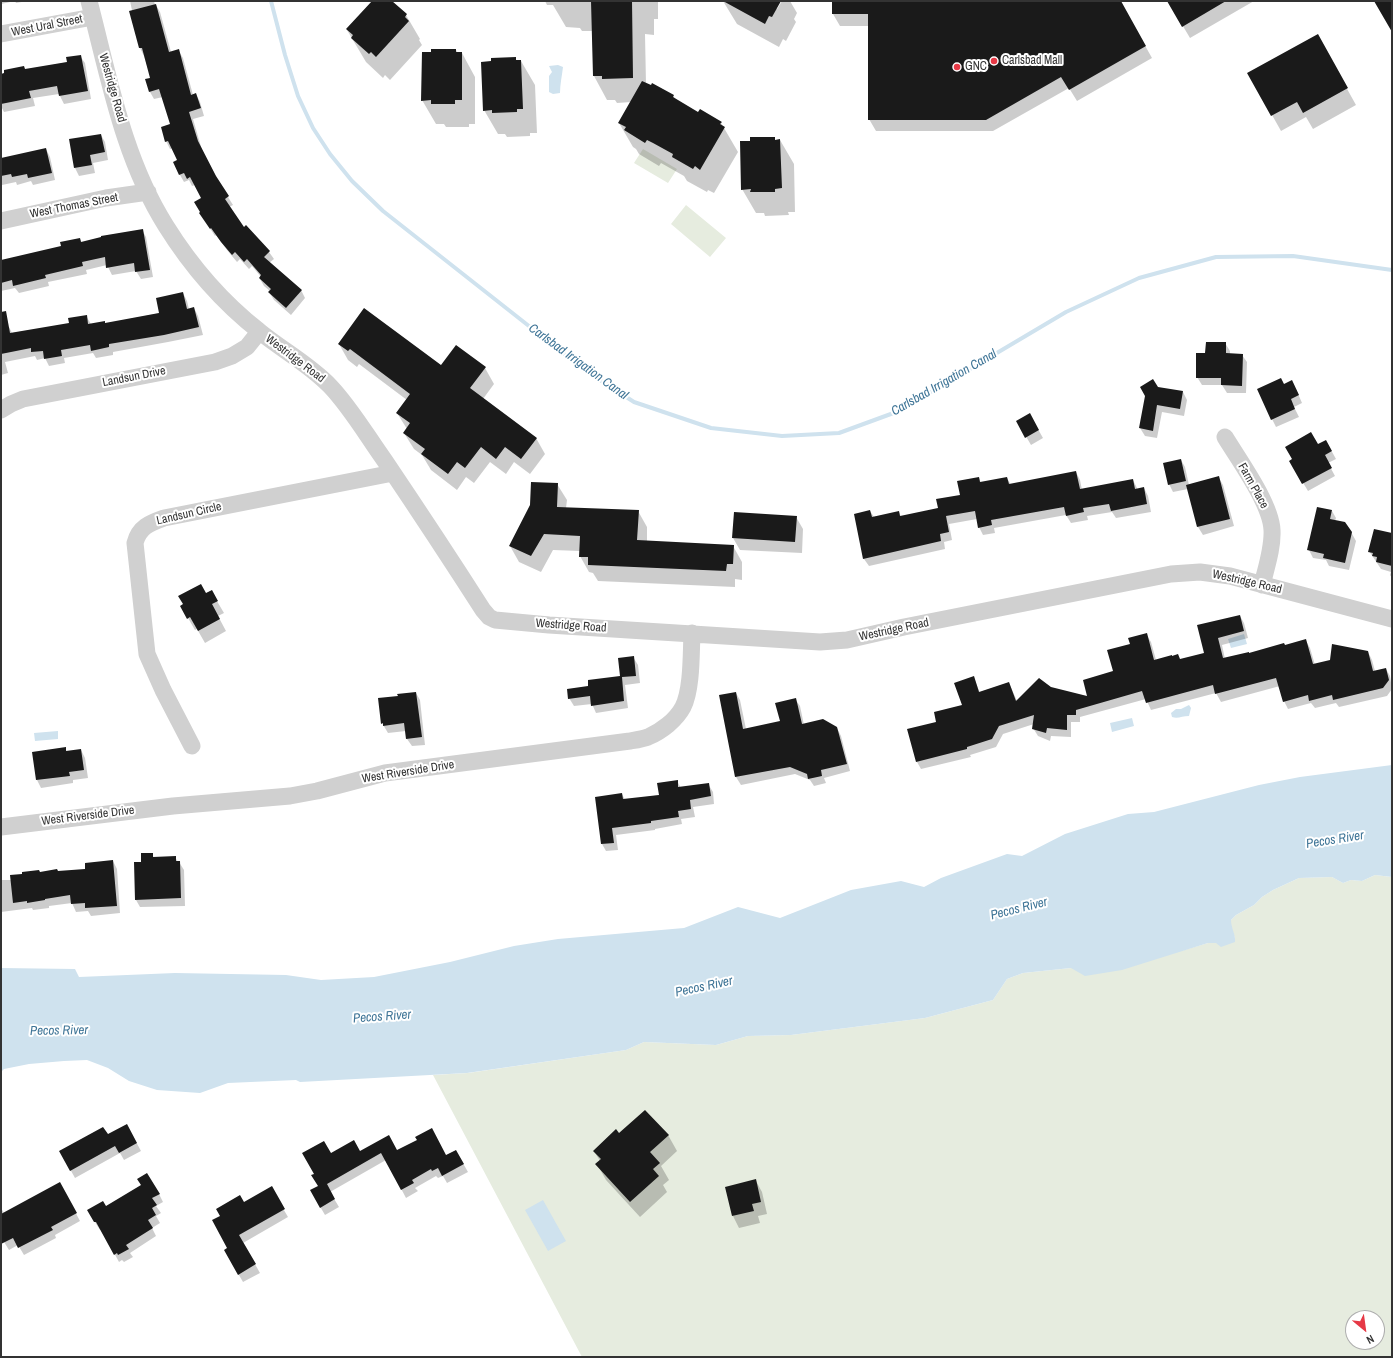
<!DOCTYPE html>
<html>
<head>
<meta charset="utf-8">
<style>
  body { margin:0 }
  #map { position:relative; width:1393px; height:1358px; overflow:hidden; background:#fff; font-family:"Archivo Narrow",sans-serif }
  canvas { display:block }
  .frame { position:absolute; inset:0; border:2px solid #333; pointer-events:none }
  .north { position:absolute; left:1345px; top:1310px; width:40px; height:40px; box-sizing:border-box; background:#fff; border:1px solid #adadad; border-radius:50%; rotate:151deg; font-size:11px; font-weight:700; line-height:16px; text-align:center; color:#333 }
  .north::after { content:''; display:block; margin:auto; width:14px; height:18px; background:#e63946; clip-path:polygon(50% 0,100% 100%,50% 72%,0 100%) }
</style>
</head>
<body>
<div id="map">
<canvas width="1393" height="1358"></canvas>
<div class="frame"></div>
<div class="north">N</div>
</div>
<script>
const g = document.querySelector('canvas').getContext('2d');
g.lineJoin = 'round';
function fill(path, color) {
  g.fillStyle = color;
  g.fill(path, 'evenodd');
}
function trace(path, color, width, dash) {
  g.strokeStyle = color;
  g.lineWidth = width;
  g.lineCap = dash ? 'butt' : 'round';
  g.setLineDash(dash || []);
  g.stroke(path);
}
function drawText(font, color, halo, rows, align = 'center') {
  g.font = font + ' "Archivo Narrow",sans-serif';
  g.lineWidth = 4;
  g.setLineDash([]);
  g.textBaseline = 'middle';
  g.strokeStyle = halo;
  g.fillStyle = color;
  for (const [text, x, y, turn = 0] of rows) {
    g.save();
    g.translate(x, y);
    g.rotate((+turn || 0) * Math.PI / 180);
    g.textAlign = isNaN(turn) ? turn : align;
    if (halo) g.strokeText(text, 0, 0);
    g.fillText(text, 0, 0);
    g.restore();
  }
}
const green = new Path2D(`
  M643 149 677 169 668 183 634 163Z
  M686 205 726 238 710 257 671 224Z
  M1375 875 1392 877V1357H582L433 1075 468 1073 626 1050 644 1042 716 1045 748 1036 791 1035 925 1018 993 1000 1007 979 1023 973 1071 968 1181 951 1208 943H1216L1235 938 1231 928V920L1236 915 1254 905 1262 897 1273 890 1299 878 1332 877 1343 883 1351 880 1362 881ZM1353 1318H1377V1342H1353Z`);
const water = new Path2D(`
  M558 65 563 67C562 76 560 84 560 93L553 94 549 92V76L552 72 549 66Z
  M1244 634 1247 644 1231 648 1228 639Z
  M1189 705 1191 708 1189 716C1182 716 1178 719 1172 717L1171 713 1176 709H1181Z
  M1132 718 1134 726 1112 732 1110 723Z
  M58 731V739L35 741 34 733Z
  M1392 765V877L1375 875 1362 881 1351 880 1343 883 1332 877 1299 878 1273 890 1262 897 1254 905 1236 915 1231 920C1231 928 1236 935 1235 942L1221 947 1216 943H1208L1122 970 1085 976 1071 968 1023 973 1007 979 993 1000 925 1018 791 1035 748 1036 716 1045 644 1042 626 1050 467 1073 300 1082 296 1080 228 1083 200 1093 157 1090 129 1081 108 1068 87 1060 64 1061 29 1064 4 1069 1 1072V968L75 969 79 977 175 973 286 975 321 980 374 977 450 962 514 946 558 939 684 928 738 907 780 918 851 890 901 881 924 887 941 878 1007 854 1022 856 1065 834 1128 814 1154 812 1259 785 1300 777Z
  M543 1200 566 1241 548 1251 525 1210Z`);
const shadow = new Path2D(`
  M1 1H27L16 3 15 1 1 4Z
  M130 1H154L155 5H156L160 12 171 52 178 50 183 58 193 95 196 94 200 102 204 116 193 119 202 150 218 181 233 205 229 207 243 229 269 252 274 259 269 263 301 290 305 298 291 315 274 300 269 292 270 291 264 286 260 279 261 277 252 266 249 269 240 259 237 262 227 250 216 235 215 236 200 213 202 198 195 185 192 186 189 180 184 182 180 175 179 160 173 148 170 149 166 141 171 125 163 97 154 99 150 92 146 80 151 78 144 56 140 48Z
  M373 1H393L392 2 406 15 420 39 419 40 422 45 390 80 385 75 383 78 366 62 347 30Z
  M544 1H658V19H654V35L645 34 646 84 673 96 676 100 699 114 721 123 724 128 738 152 714 193 708 190 707 192 687 181 684 176 661 163 659 166 639 154 636 149 633 147 619 123 631 102 617 103 615 100H607L594 76 592 31H582L580 28 566 27 553 5H547L545 1Z
  M723 1H780L776 8 777 9 782 1H790L797 13 794 19 796 22 786 41 783 39 779 47 737 24Z
  M833 1H1120L1152 58 1077 101 1069 88 993 131H876L869 119V26H840L833 14Z
  M1168 1H1254L1190 38Z
  M456 50 458 53H462L475 77V124H469V127H446L444 124H436L422 100 432 53Z
  M1326 51 1356 105 1313 129 1306 117 1281 131 1249 74Z
  M80 56 85 63 91 99 64 104 59 94 33 98 35 106 4 112 1 106V75L68 62Z
  M515 58 517 61H521L535 85 537 133H530V136L507 137 505 134H498L484 110 492 62Z
  M101 135 105 142 108 160 93 163 95 173 79 176 75 168 70 140Z
  M774 138 776 141 780 140 794 164 795 212H788L789 215 765 216 764 213H756L742 189 751 141Z
  M46 149 50 157 55 180 33 185 31 181 17 185 16 182 2 185 1 159Z
  M142 230 146 237 153 277 141 279 136 271 112 275 107 265 86 270 87 274 48 282 49 286 19 293 15 288 1 291V261L62 247 80 239 82 243Z
  M183 293 187 301 189 309 194 308 198 316 203 335 168 342 113 352V355L96 358 93 353 64 358 65 363 49 366 45 358 37 360 35 356 5 362 8 373 1 375V329L9 327 12 333 70 324 86 316 91 324H105L160 313Z
  M1225 343 1230 351V354L1242 355 1247 362 1246 393H1227L1222 385H1202L1197 377 1206 354Z
  M339 344 441 367 485 368 494 384 483 399 536 438 545 454 530 474 514 462 506 474 490 462 474 483 466 477 457 490 431 470 422 455 414 449 404 433 407 429 397 413 407 400 359 364 357 367 348 360Z
  M1284 385 1296 389 1302 403 1294 407 1299 417 1276 427 1272 419Z
  M1157 388 1183 392 1187 400 1184 416 1162 412 1157 438 1145 436 1140 428Z
  M1030 415 1043 438 1031 445 1017 421Z
  M1326 441 1336 459 1328 463 1335 476 1308 491 1290 461Z
  M1181 460 1185 467 1189 485 1219 478 1223 485 1234 526 1203 535 1198 527 1188 489 1173 492 1169 484Z
  M1076 472 1080 480 1082 490 1133 480 1138 490 1144 488 1148 496 1151 512 1116 518 1112 512 1087 516 1088 520 1071 523 1066 515 994 528 995 533 983 535 979 527 977 519 949 524 952 540 944 542 945 549 869 566 864 559 855 514 870 511 874 517 899 512 901 517 939 509 961 495 979 478 981 483 1007 478 1011 485Z
  M557 484 567 500 566 508 638 511 647 527V542L733 546 742 562V580L735 579V587L598 581 593 573 589 572 580 556V551L553 550 541 572 519 562 510 546Z
  M1332 511 1336 518 1335 521 1351 532 1356 541 1349 570 1329 566 1326 560 1313 558 1309 550Z
  M796 517 803 529 802 553 740 550 733 538Z
  M1392 534V578L1390 575 1391 572 1381 569 1369 551Z
  M211 591 224 613 218 616 226 631 205 643 197 629 195 630 181 606Z
  M1240 616 1244 623 1248 638 1222 645 1225 659 1285 646 1306 641 1310 648 1315 665 1368 652 1372 660 1375 671 1386 669 1390 676 1392 689 1387 696 1339 707 1336 703 1315 708 1311 703 1288 709 1284 701 1280 686 1221 702 1216 693 1151 710 1146 699 1080 717V722H1071V737L1051 736 1050 741 1038 736 1033 728 1034 724 1003 734 996 747 970 755 971 757 921 769 917 762 938 722 963 706 974 678 980 693 1009 683 1017 701 1051 688 1089 697 1114 672 1131 644 1146 634 1151 642 1156 660H1180L1206 653 1198 626Z
  M633 657 638 665 640 683 625 685 628 708 596 713 592 704 574 706 569 698 590 687 621 677Z
  M416 693 420 700 425 745 412 746 407 739 406 731 388 733 382 723Z
  M736 693 740 700 746 729 781 722 795 699 800 706 804 725 837 728 841 736 850 771 824 778 826 783 814 786 810 780 795 774 741 785 736 777 720 696Z
  M65 748 67 752 81 750 85 758 88 778 73 780V783L41 788 37 780Z
  M677 781 681 788 708 784 713 792 714 804 693 807 695 817 681 819 682 824 655 829V830L616 835 618 850 606 851 602 844 622 794 625 800 660 795Z
  M152 854 154 858 175 857 178 862H179L184 870 185 906 140 907 136 900 142 863Z
  M113 861 117 869 120 913 91 916 88 911 76 912 72 903 49 906V908L33 910 32 908 1 912V880H11L40 873 86 870Z
  M127 1125 141 1151 124 1160 120 1153 75 1178 60 1151 108 1136Z
  M619 1135H668L677 1151 661 1166 669 1180 663 1185 667 1192 640 1217 606 1180 597 1164 600 1161 594 1151Z
  M456 1151 468 1172 447 1183 443 1176 438 1178 436 1176 415 1188 418 1191 406 1198 386 1160 330 1192 339 1207 325 1215 311 1191 319 1187 315 1174 331 1155 397 1152 446 1156Z
  M756 1181 762 1192 767 1214 758 1216 760 1223 739 1228 733 1216Z
  M142 1185 159 1194 163 1202 156 1206 161 1213 156 1216 160 1223 152 1228 156 1236 130 1253 133 1257 124 1262 122 1260 119 1262 101 1229 100 1230 88 1211 106 1208Z
  M271 1188 288 1217 243 1243 260 1273 243 1282 225 1251 229 1249 221 1216Z
  M64 1191 80 1221 55 1235 56 1238 24 1255 18 1245 9 1250 1 1237V1208L4 1213Z`);
const stream = new Path2D(`
  M271 1 285 55 298 96 313 128 330 154 352 181 383 211 586 371 634 402 711 428 782 436 839 433 899 411 1066 312 1139 278 1216 257 1293 256 1392 270`);
const building = new Path2D(`
  M372 1H392L407 14 405 17 409 21 376 57 371 52 369 54 351 38 353 35 346 29Z
  M591 1H632L633 78 602 79V76H593Z
  M723 1H781L772 17 769 16 765 24Z
  M832 1H1121L1146 46 1069 90 1061 77 986 120H868V14H832Z
  M1167 1H1226L1182 27Z
  M1374 1H1392V32Z
  M156 4 169 52 179 49 191 95 196 93 201 108 189 112 198 141 216 176 229 196 225 199 244 227 246 225 270 251 264 257 302 290 286 308 268 292 271 289 259 278 261 275 247 259 244 262 235 252 232 255 221 242 211 228 210 229 199 213 200 212 194 202 201 198 190 177 187 179 184 173 179 175 173 162 177 160 168 141 165 142 161 127 170 124 159 89 149 92 145 79 150 78 142 48H139L129 11Z
  M1318 34 1348 88 1303 113 1297 102 1271 116 1247 73Z
  M431 49H456V52H462V100H455V104H431V100L421 101 422 52H431Z
  M81 55 88 91 59 96 57 86 29 91 31 98 1 104V74L4 73V70L24 66 25 69 67 62 66 57Z
  M516 57V60H521L523 109H517V112L492 113V110L483 111 481 62 491 61V58Z
  M642 81 651 85 652 83 674 95 673 97 698 112 700 109 722 122 720 124 725 127 700 170 695 166 693 169 672 157 673 154 653 143 647 140 645 143 624 130 626 127 618 123Z
  M101 134 105 152 90 155 92 165 74 168 69 139Z
  M750 137H775V140L780 139 782 188 775 189V192H750L751 189 741 190 740 141H750Z
  M46 148 52 173 28 178 27 174 12 177 11 174 1 176V158Z
  M143 229 150 270 135 272 134 263 106 268 105 257 82 262 83 266 45 275 46 278 13 286 12 280 1 283V260L61 246 60 242 80 238 81 242 101 237V236Z
  M183 292 187 309 194 307 199 327 164 335 109 344V347L91 351 90 345 61 350 62 356 44 359 43 351 31 352V348L1 354V312L6 311 10 333 69 323 68 318 87 315 88 324 105 321V323L159 313 156 298Z
  M364 308 441 365 456 345 486 367 470 388 537 438 521 459 505 447 496 459 481 447 465 468 457 462 448 474 421 454 425 449 403 433 410 423 396 413 410 394 350 349 348 351 338 344Z
  M1206 342H1226V353L1243 354 1242 386 1221 385V378H1196V353H1205Z
  M1281 378 1284 384 1292 380 1299 395 1291 399 1295 409 1271 420 1257 389Z
  M1153 379 1158 387 1183 391 1180 409 1157 405 1153 431 1139 428 1145 396 1140 387Z
  M1030 413 1039 430 1025 438 1016 421Z
  M1311 432 1318 444 1326 440 1332 451 1325 455 1332 468 1302 484 1289 461 1292 459 1285 447Z
  M1181 459 1186 481 1168 485 1163 463Z
  M1076 471 1080 489 1133 479 1135 489 1144 487 1147 504 1111 511 1109 504 1083 508 1084 512 1066 516 1064 507 991 520 992 525 978 528 975 511 946 516 949 532 940 534 941 541 863 559 854 514 870 510 872 517 899 511 900 516 938 508 936 499 960 495 957 481 979 477 980 482 1007 477 1009 484Z
  M1219 476 1230 519 1197 527 1186 485Z
  M531 482 558 483 557 507 639 510 637 540 734 545 733 564H727L726 571 588 565V557H579L580 536 544 534 531 556 509 546 530 505Z
  M1317 507 1332 510 1330 519 1345 522 1352 532 1345 563 1323 558 1324 554 1307 550Z
  M734 512 797 516 795 542 732 538Z
  M1374 529 1392 533V566L1376 562 1377 557 1372 556 1373 553 1368 552Z
  M201 584 206 593 212 590 218 601 212 604 220 619 198 631 190 617 187 619 180 606 183 604 178 596Z
  M1240 615 1244 631 1218 638 1223 658 1249 652V653L1284 643 1285 645 1306 639 1313 664 1330 660 1332 644 1368 651 1373 671 1386 668 1389 680 1383 688 1333 700 1332 695 1309 701 1308 695 1283 702 1276 678 1215 694 1213 685 1146 703 1142 691 1076 710V715H1067V730L1047 728 1046 733 1032 729 1034 715 999 726 992 739 967 747V749L916 762 907 729 936 722 934 712 962 705 954 683 974 676 979 692 1009 682 1016 701 1039 678 1051 687 1087 696 1083 680 1113 671 1107 650 1130 644 1128 638 1147 633 1154 660 1172 655V656L1178 654 1180 659 1204 653 1197 625Z
  M634 656 636 676 622 677 624 701 591 706 590 696 568 699 567 689 588 686V680L620 676 618 658Z
  M416 692 422 737 406 739 404 723 383 726V723L381 724 378 698 398 696 397 694Z
  M736 692 743 729 780 721 775 703 796 698 802 724 823 719 837 727 847 764 821 770 822 776 808 779 807 774 790 767 735 777 719 695Z
  M66 747V751L81 749 84 770 69 772 70 776 36 780 32 752Z
  M678 780V787L709 783 711 796 690 800 691 809 678 811 679 817 651 821V823L612 828 614 843 601 844 595 797 622 793 623 799 659 795 657 783Z
  M141 853H153V857L176 856V861H180L181 898 135 900 134 862H141Z
  M113 860 117 906 85 908V903L71 904 70 895 45 899V900L27 903V901L13 903 10 875 22 874V872L39 870 40 872 57 869 58 871 85 869V863Z
  M645 1110 669 1135 650 1152 660 1163 653 1169 659 1176 630 1202 595 1164 601 1159 593 1151 616 1129 619 1133Z
  M127 1124 137 1143 119 1153 115 1146 70 1171 59 1151 103 1127 108 1134Z
  M432 1128 446 1155 456 1150 464 1164 442 1176 438 1168 432 1171 431 1169 412 1180 414 1183 401 1190 381 1153 327 1184 335 1199 320 1208 310 1190 318 1186 311 1175 314 1174 302 1153 324 1141 331 1153 354 1140 360 1151 389 1135 397 1150 417 1140 415 1137Z
  M147 1173 160 1194 152 1198 157 1205 152 1208 156 1215 148 1220 153 1228 126 1245 129 1249 118 1255 117 1253 114 1255 96 1222H94L87 1210 103 1201 106 1206 141 1185 137 1179Z
  M756 1179 761 1202 752 1204 754 1211 732 1216 725 1187Z
  M60 1182 77 1213 51 1227 53 1230 18 1248 13 1238 1 1244V1214Z
  M272 1186 285 1209 239 1235 256 1264 238 1275 224 1250 227 1248 212 1220 220 1216 216 1209 240 1195 244 1202Z`);
const minor = new Path2D(`
  M89 1C109 77 123 158 166 226 191 266 222 302 259 331 282 350 309 364 330 386 351 408 367 436 385 461 418 510 451 560 483 610L489 617 495 620 549 625 820 642 847 640 904 627 1171 574 1200 572 1230 576 1392 619
  M1 34 93 17
  M1 221 106 198 148 192
  M1 410 11 404 23 399 215 362 232 356 247 347 259 332
  M1225 437C1239 460 1271 504 1272 530 1273 548 1266 568 1262 585
  M192 746 163 690 147 654 135 543C139 527 150 523 164 518L393 473
  M1 827 173 806 290 796 317 791 385 773 630 741C636 740 643 739 648 737 662 731 676 720 683 707 692 689 691 654 692 633`);
const markers = [
  [994,61,4,"#e63946"],
  [957,67,4,"#e63946"]
];
const streetNames = [
  ["West Ural Street",47,26,-11],
  ["Westridge Road",112,88,74],
  ["West Thomas Street",74,206,-11],
  ["Westridge Road",295,359,37],
  ["Landsun Drive",134,377,-11],
  ["Farm Place",1253,486,61],
  ["Landsun Circle",189,514,-13],
  ["Westridge Road",1247,582,13],
  ["Westridge Road",571,626,4],
  ["Westridge Road",894,630,-12],
  ["West Riverside Drive",408,772,-9],
  ["West Riverside Drive",88,816,-7]
];
const poiNames = [
  ["Carlsbad Mall",1002,61],
  ["GNC",965,67]
];
const waterNames = [
  ["Carlsbad Irrigation Canal",578,362,36],
  ["Carlsbad Irrigation Canal",944,383,-30],
  ["Pecos River",1335,840,-9],
  ["Pecos River",1019,909,-14],
  ["Pecos River",704,987,-12],
  ["Pecos River",382,1017,-4],
  ["Pecos River",59,1031,-1]
];
fill(green, '#e6ecdf');
fill(water, '#cfe2ee');
fill(shadow, '#0003');
trace(stream, '#cfe2ee', 4);
fill(building, '#1a1a1a');
trace(minor, '#d0d0d0', 17);
for (const [x, y, r, color] of markers) {
  const dot = new Path2D();
  dot.arc(x, y, r, 0, 2 * Math.PI);
  g.fillStyle = color;
  g.fill(dot);
  trace(dot, '#fff', 1.5);
}
drawText('12px', '#333', '#fff', streetNames);
drawText('12px', '#333', '#fff', poiNames, 'left');
drawText('italic 13px', '#3f7597', '#fff', waterNames);
</script>
</body>
</html>
